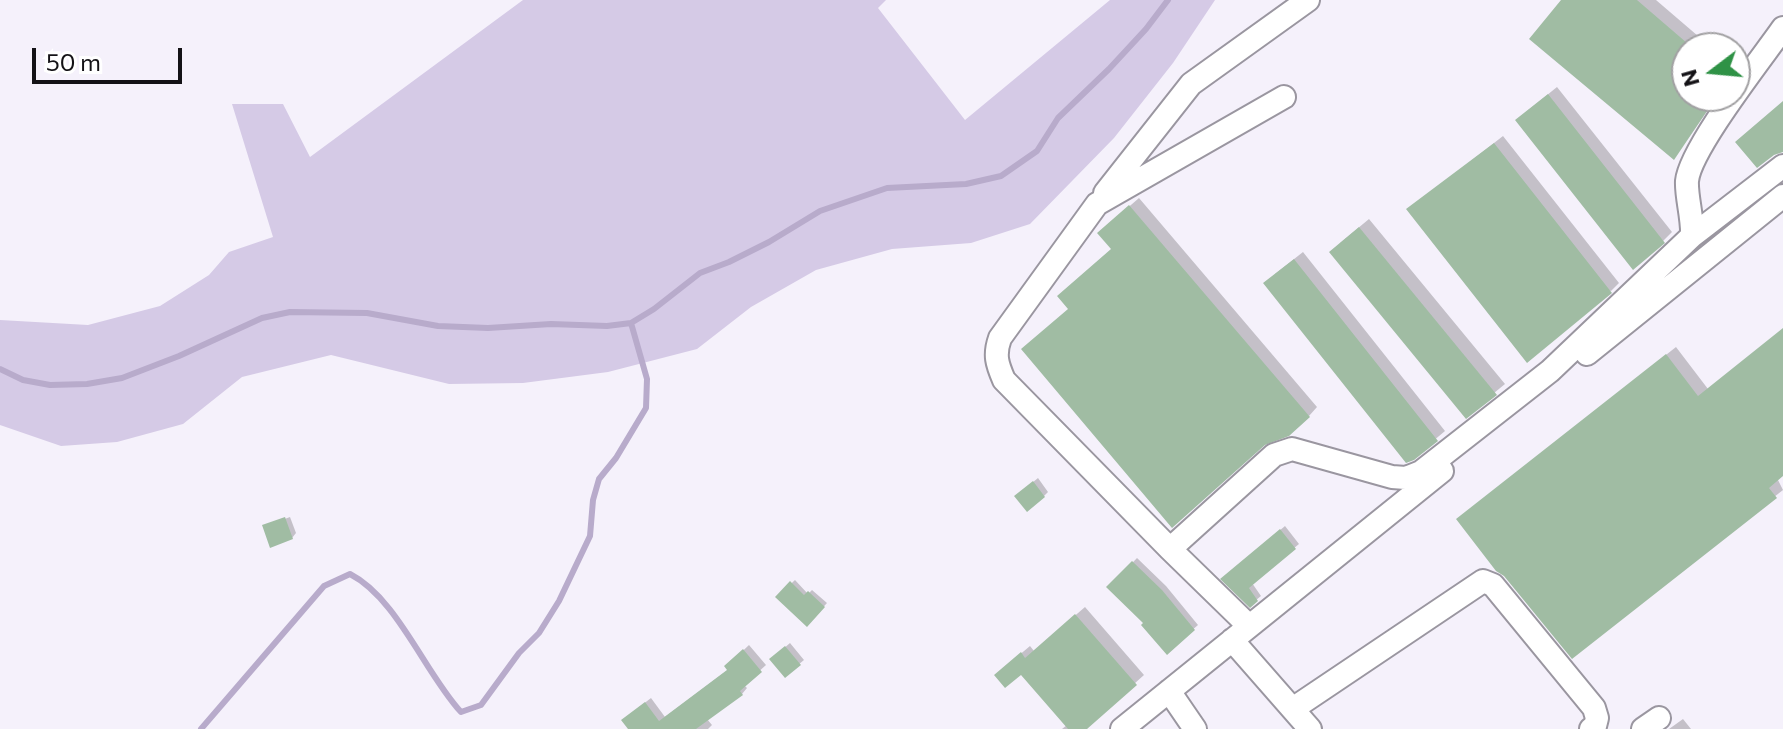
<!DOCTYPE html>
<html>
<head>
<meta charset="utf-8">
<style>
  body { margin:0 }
  #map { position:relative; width:1783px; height:729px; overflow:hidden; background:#f5f1fb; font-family:Commissioner,sans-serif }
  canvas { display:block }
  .north { position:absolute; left:1671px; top:32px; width:80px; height:80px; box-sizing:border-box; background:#fff; border:2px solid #a1a0a2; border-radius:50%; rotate:254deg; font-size:22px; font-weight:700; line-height:32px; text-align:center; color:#141216 }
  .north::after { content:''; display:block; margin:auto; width:28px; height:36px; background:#2f9246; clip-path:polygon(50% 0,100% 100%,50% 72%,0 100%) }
  .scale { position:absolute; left:32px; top:48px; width:150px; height:36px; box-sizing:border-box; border:4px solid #141216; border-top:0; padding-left:10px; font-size:24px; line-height:28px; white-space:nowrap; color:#141216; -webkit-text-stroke:6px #fff; paint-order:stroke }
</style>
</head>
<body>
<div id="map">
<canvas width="1783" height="729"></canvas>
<div class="north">N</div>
<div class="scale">50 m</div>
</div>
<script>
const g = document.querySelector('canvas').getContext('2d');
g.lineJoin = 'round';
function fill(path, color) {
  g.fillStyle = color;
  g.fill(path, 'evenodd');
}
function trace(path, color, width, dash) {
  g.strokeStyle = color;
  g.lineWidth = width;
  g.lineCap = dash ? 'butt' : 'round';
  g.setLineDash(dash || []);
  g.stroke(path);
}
const green = new Path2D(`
  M523 0H886L878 8 965 120 1110 0H1215L1173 63 1114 138 1030 224 971 243 892 249 816 270 751 307 697 349 608 372 523 383 449 384 331 355 242 377 183 424 117 442 61 446 0 425V320L88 325 160 306 209 275 229 252 273 237 232 104H283L310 157Z`);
const shadow = new Path2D(`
  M1564 0H1656L1712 48H1687V96H1718L1674 158Z
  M1557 87 1672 232 1663 241 1526 112Z
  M1503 136 1619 283 1611 291 1409 209Z
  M1139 198 1317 407 1309 416 1070 309 1113 249 1109 224Z
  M1369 219 1505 384 1466 416 1340 243Z
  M1303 252 1445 431 1413 458 1275 274Z
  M1783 329V474L1777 478 1783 490 1572 656 1458 519 1676 347 1708 389Z
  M1038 478 1048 492 1044 496 1021 492Z
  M290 517 296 533 292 538 266 526Z
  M1285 526 1299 544 1252 583 1261 596 1250 605 1227 575Z
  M1137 558 1166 586 1198 625 1167 652 1146 622 1109 587Z
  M795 580 808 594 812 590 827 603 807 625 777 597Z
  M1085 607 1144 675 1084 729H1062L1067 725 1021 672 1005 667 1030 646 1034 651Z
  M790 643 804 660 786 675 776 655Z
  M749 645 766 665 744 685 747 688 742 694 707 719 712 725 708 729H631L629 715 651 698 665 717 729 669 727 666Z
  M1683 719 1691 729H1669Z`);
const stream = new Path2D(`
  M0 369 23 380 50 385 87 384 122 378 179 356 262 318 290 312 367 313 438 326 488 328 551 324 607 326 631 323 654 309 700 273 729 262 769 242 820 211 887 188 966 184 1001 176 1037 151 1058 118 1109 69 1146 29 1168 0
  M201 729 324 586 350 574C397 598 425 673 461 712L481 705 519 653 539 633 559 601 590 536 593 500 599 479 616 458 646 408 647 379 631 323`);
const building = new Path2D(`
  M1561 0H1637L1687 43V96H1717L1674 160 1529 39Z
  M1548 94 1665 243 1633 270 1515 120Z
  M1783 101V152L1774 155 1757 168 1735 142Z
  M1494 143 1612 293 1527 363 1406 209Z
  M1129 205 1310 417 1289 436 1265 445 1172 528 1021 349 1068 309 1057 296 1111 249 1097 233Z
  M1359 227 1497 395 1466 419 1329 252Z
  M1294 259 1438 441 1414 460 1406 463 1263 283Z
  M1783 328V476L1769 488 1777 498 1572 659 1504 576 1496 571 1456 519 1666 354 1698 396Z
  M1033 481 1045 497 1027 512 1014 496Z
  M285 517 293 539 270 548 262 525Z
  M1280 529 1296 549 1249 588 1258 601 1250 608 1220 579Z
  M1132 561 1162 590 1195 630 1167 655 1141 625 1143 623 1106 587Z
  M790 581 804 595 808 591 825 607 807 627 775 597Z
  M1075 614 1137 685 1087 729H1068L1021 675 1005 688 994 675 1021 652 1025 658Z
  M785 646 801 665 785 678 769 659Z
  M743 649 762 672 740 691 743 695 696 729H628L621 720 645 702 659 721 727 670 724 666Z`);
const minor = new Path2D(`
  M1105 193 1191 84 1308 0
  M1692 236 1783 166
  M1587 354 1783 196
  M1170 549 1274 455 1292 449 1392 477 1406 478 1421 472 1550 371 1692 236C1693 218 1686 196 1687 181 1690 149 1762 58 1783 28
  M1249 626 1170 549 1004 380C997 364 994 355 1000 338L1097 204 1284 97
  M1232 640 1310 729
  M1169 691 1195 729
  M1294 708 1483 581 1493 585 1594 708 1597 718 1595 726 1591 729
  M1122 729 1442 471
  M1643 729 1659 718`);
fill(green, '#d5cae6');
fill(shadow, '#0003');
trace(stream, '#b8abcb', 6);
fill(building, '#a0bca3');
trace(minor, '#9a96a0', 26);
trace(minor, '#fff', 22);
</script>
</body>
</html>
